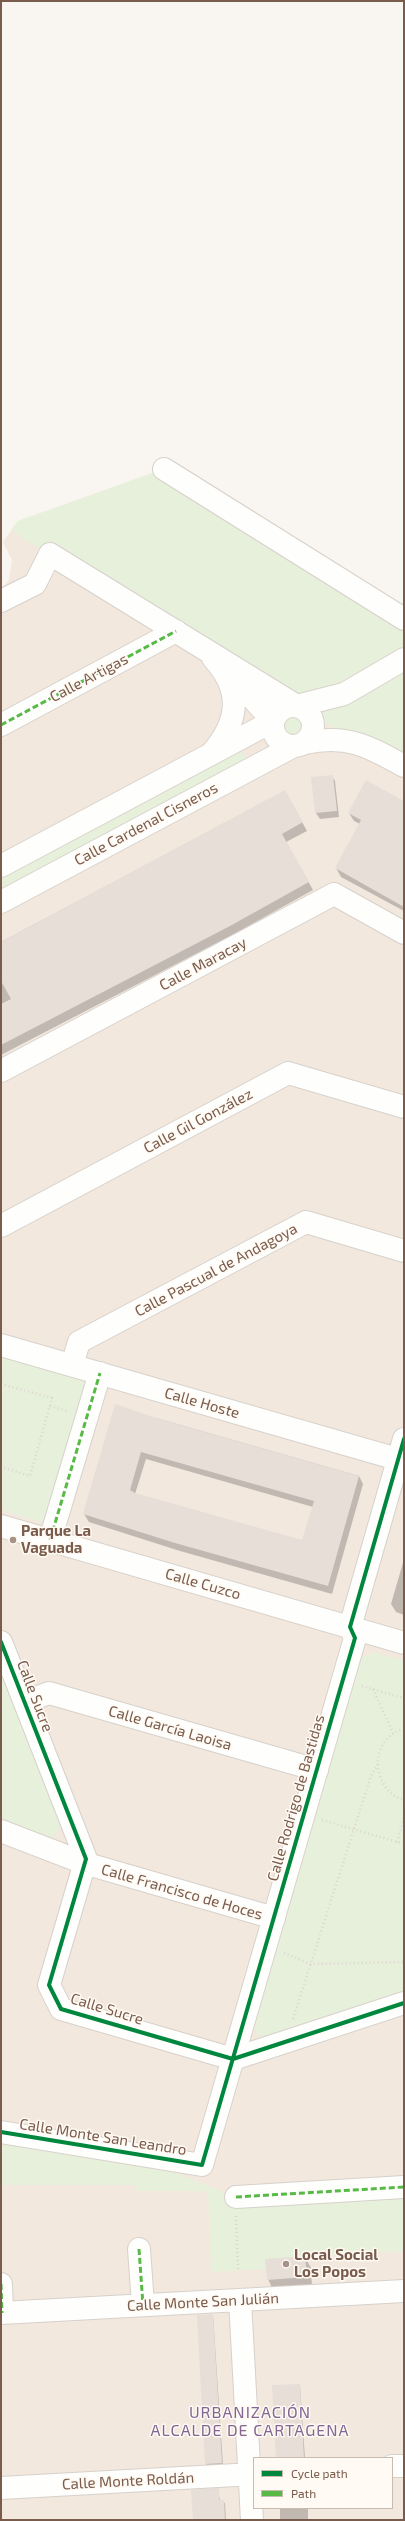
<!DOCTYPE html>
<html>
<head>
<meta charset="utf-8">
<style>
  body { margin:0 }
  #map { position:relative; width:405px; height:2521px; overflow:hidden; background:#f9f5f0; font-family:"Exo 2",sans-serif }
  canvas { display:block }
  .frame { position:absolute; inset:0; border:2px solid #7a5c4d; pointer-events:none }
  .legend { position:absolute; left:253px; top:2457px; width:140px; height:52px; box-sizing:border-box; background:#fffaf3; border:1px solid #cabbb1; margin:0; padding:5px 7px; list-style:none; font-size:12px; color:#7a5c4d }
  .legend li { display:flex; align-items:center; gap:8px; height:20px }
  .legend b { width:20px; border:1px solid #cabbb1 }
</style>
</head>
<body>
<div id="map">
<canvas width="405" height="2521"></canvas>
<div class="frame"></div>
<ul class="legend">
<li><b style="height:5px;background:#00873e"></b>Cycle path</li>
<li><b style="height:5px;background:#58b947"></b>Path</li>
</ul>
</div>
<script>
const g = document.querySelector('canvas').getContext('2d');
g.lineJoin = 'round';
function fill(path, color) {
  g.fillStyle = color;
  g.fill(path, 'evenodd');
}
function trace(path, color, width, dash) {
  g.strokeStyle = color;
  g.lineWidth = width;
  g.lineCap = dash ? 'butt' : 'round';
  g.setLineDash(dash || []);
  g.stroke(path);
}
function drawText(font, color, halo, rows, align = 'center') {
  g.font = font + ' "Exo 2",sans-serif';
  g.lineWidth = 3;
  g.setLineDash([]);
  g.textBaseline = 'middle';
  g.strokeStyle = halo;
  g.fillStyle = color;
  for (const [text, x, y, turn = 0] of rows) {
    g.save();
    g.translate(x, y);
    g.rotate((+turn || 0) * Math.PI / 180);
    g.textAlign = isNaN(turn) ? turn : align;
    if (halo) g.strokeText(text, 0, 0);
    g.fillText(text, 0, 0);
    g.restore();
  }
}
const residential = new Path2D(`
  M171 459 404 605V2520H1V589L9 580 12 560 3 542 18 521 164 469ZM254 2458H392V2508H254Z`);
const green = new Path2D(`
  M164 469 404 619V766L308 713 313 725V732L282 744 274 733 278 713 283 708 11 530 18 521Z
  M239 749 245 756 247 764 1 902V866Z
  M1 1357 97 1384 54 1526 1 1510Z
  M373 1652 404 1661V1991L261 2038 252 2026 359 1659Z
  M1 1671 62 1828 51 1838 1 1818Z
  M1 2140 160 2167 236 2197 404 2187V2251L265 2259 266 2269 211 2272 208 2191H136L135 2185H1Z`);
const shadow = new Path2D(`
  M332 776 335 781 339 817 320 819 316 813 313 778Z
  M285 791 307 831 286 842 313 890 234 934 1 1055V942Z
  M404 803V911L341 877 336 868 360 824 354 821 349 813Z
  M156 1418 359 1476 363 1484 332 1594 180 1551 89 1522 84 1514ZM146 1459 313 1507 303 1542 135 1494Z
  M404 1559V1615L396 1612 391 1604Z
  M305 2257 311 2268 312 2287 273 2290 268 2279Z
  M213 2315 223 2465 207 2466 206 2463Z
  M300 2385 305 2458H277Z
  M218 2490 220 2501 225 2503 226 2520H194Z
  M280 2508H308V2520H280Z`);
const building = new Path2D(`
  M333 775 337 811 315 813 311 777Z
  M366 780 404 801V907L335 868 361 820 348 813Z
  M285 790 303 822 282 834 309 882 230 926 1 1045V1004L11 999 1 981V942Z
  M115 1404 156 1418 359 1476 328 1586 175 1543 83 1514ZM141 1452 314 1501 302 1540 135 1493 130 1490Z
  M305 2256 307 2277 267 2280 265 2259Z
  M213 2314 222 2463 205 2464 197 2315Z
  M300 2384 304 2458H276L272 2385Z
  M219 2488V2500H224L225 2520H193L191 2490Z`);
const path = new Path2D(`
  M1 1384 52 1398 30 1476 1 1467
  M50 1406 67 1411
  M362 1686 404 1698
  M373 1689 393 1733
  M404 1728C396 1732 389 1735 384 1743 370 1762 381 1794 404 1800
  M322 1820 404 1844
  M397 1842 404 1818
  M284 1953 310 1964 404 1962
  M293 2019 371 1776 378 1764
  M236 2216 238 2270`);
const street = new Path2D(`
  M164 469 404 619
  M1 601 35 584 50 554 297 706
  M229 673 273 721
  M1 725 176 631
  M211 754C239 722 243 691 213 658
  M1 1071 334 894 404 933
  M1 1226 288 1073 404 1107
  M1 1345 404 1461
  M72 1365 79 1342 306 1222 404 1251
  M50 1540 100 1373
  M350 1627 404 1439
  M1 1642 86 1859 49 1985 61 2009 233 2059 404 2003
  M25 1702 49 1693 317 1770
  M1 1831 84 1863 274 1918
  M236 2197 404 2187
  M139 2249 143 2305
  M1 2284 2 2313
  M240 2300 252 2520
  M1 2313 404 2291
  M392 2466H404
  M1 2488 254 2474`);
const secondary = new Path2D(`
  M273 726a20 20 0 1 1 40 0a20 20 0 1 1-40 0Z
  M297 706 344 694 404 659
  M305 743C347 734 368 746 404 766
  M1 866 273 721
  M1 902 292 747
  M1 1526 404 1643
  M1 2132 202 2165 355 1638 350 1627`);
const quiet = new Path2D(`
  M1 725 176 631
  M50 1540 100 1373
  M236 2197 404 2187
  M139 2249 143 2305
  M1 2284 2 2313`);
const cycleway = new Path2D(`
  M1 1642 86 1859 49 1985 61 2009 233 2059 404 2003
  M1 2132 202 2165 355 1638 350 1627 404 1439`);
const markers = [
  [13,1540,4,"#a69286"],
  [286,2264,4,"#a69286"]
];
const streetNames = [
  ["Calle Artigas",89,678,-28],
  ["Calle Cardenal Cisneros",146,824,-28],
  ["Calle Maracay",203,964,-28],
  ["Calle Gil González",198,1121,-28],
  ["Calle Pascual de Andagoya",216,1270,-28],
  ["Calle Hoste",202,1403,16],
  ["Calle Cuzco",203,1584,16],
  ["Calle Sucre",35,1696,69],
  ["Calle García Laoisa",170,1728,16],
  ["Calle Rodrigo de Bastidas",296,1798,-74],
  ["Calle Francisco de Hoces",182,1892,16],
  ["Calle Sucre",107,2009,17],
  ["Calle Monte San Leandro",103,2137,9],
  ["Calle Monte San Julián",203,2302,-3],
  ["Calle Monte Roldán",128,2481,-3]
];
const poiNames = [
  ["Parque La",21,1531],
  ["Vaguada",21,1548],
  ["Local Social",294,2255],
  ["Los Popos",294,2272]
];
const neighbourhoodNames = [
  ["URBANIZACIÓN",250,2413],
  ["ALCALDE DE CARTAGENA",250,2431]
];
fill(residential, '#f2e8de');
fill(green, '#e7f0db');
fill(shadow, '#0003');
fill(building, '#e6ded7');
trace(street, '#d7d1cb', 24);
trace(secondary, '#d9d2cb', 24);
trace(path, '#dcd5d0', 2.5, [1, 3]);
trace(street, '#fefefd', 22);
trace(secondary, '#fefefd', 22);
trace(quiet, '#58b947', 3, [6, 3]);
trace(cycleway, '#00873e', 4);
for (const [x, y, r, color] of markers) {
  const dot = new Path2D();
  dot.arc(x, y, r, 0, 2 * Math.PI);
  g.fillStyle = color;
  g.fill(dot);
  trace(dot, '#fffaf3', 1.5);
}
drawText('15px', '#7a5c4d', '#fffaf3', streetNames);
drawText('bold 15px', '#7a5c4d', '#fffaf3', poiNames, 'left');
g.letterSpacing = '1px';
drawText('16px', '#846695', '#fffaf3', neighbourhoodNames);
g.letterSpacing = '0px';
</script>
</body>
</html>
